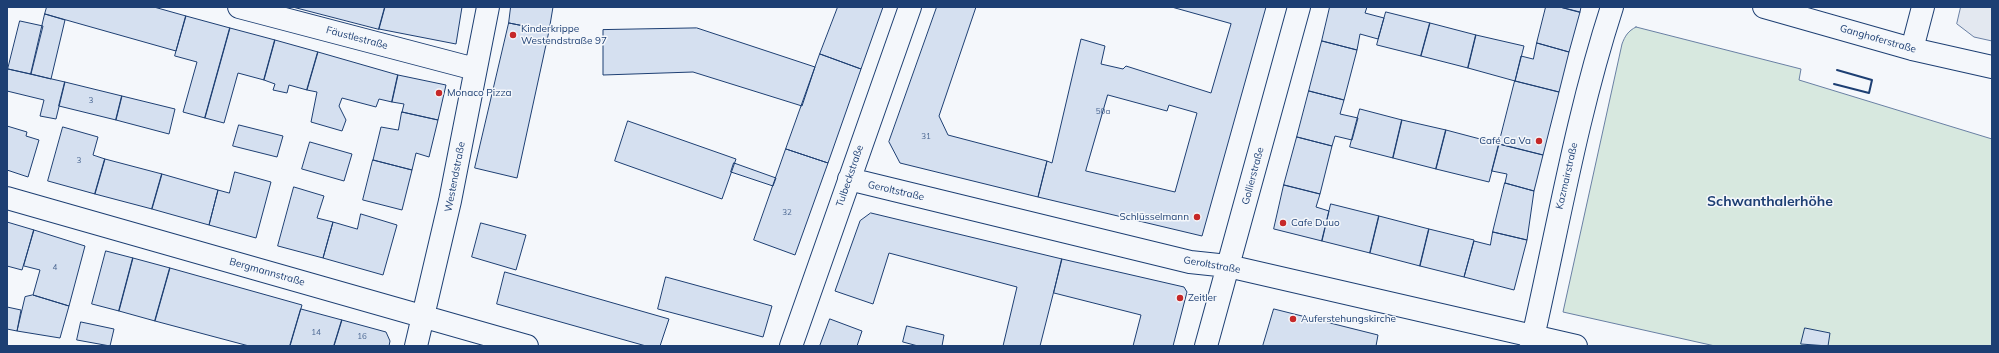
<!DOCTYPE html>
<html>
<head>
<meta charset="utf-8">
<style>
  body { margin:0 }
  #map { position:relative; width:1999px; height:353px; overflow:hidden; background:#f4f7fb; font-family:Mulish,sans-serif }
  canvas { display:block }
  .frame { position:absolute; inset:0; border:8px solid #1d3f73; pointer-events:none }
</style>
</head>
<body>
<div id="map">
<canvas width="1999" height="353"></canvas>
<div class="frame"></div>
</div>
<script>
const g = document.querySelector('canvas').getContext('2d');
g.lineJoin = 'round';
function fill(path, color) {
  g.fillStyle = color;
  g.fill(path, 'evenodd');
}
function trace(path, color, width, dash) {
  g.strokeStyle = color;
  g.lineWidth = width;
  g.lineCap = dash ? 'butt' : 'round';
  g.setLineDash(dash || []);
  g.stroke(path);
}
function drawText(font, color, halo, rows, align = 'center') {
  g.font = font + ' Mulish,sans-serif';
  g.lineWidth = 3;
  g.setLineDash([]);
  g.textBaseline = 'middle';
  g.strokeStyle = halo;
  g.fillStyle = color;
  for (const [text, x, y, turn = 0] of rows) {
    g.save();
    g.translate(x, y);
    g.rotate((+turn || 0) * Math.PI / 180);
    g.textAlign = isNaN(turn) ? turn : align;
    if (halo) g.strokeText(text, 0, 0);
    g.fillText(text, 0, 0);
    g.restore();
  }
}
const green = new Path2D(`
  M1636 27 1801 69 1799 80 1992 139V346H1715L1563 312 1622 44C1625 36 1628 31 1636 27Z`);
const parking = new Path2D(`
  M1961 7H1992V41L1974 37 1957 24Z`);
const building = new Path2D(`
  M47 7H154L186 16 176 51 45 14Z
  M293 7H385L379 29Z
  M385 7H462L456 44 379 29Z
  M511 7H553L549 31 509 23Z
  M838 7H883L861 69 820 54Z
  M937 7H976L939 116 948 135 1047 161 1038 197 900 163 889 142Z
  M1172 7H1266L1202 236 1038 197 1047 161 1052 163 1081 39 1105 46 1101 64 1123 69 1126 66 1211 93 1231 24ZM1108 95 1167 111 1169 105 1197 113 1175 192 1086 171Z
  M1330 7H1367L1365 13 1384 18 1378 39 1360 34 1357 50 1322 41Z
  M1546 7H1560L1580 12 1569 52 1537 43Z
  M1560 7H1581L1580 12Z
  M1386 12 1430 23 1421 56 1377 45Z
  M45 14 65 20 51 79 31 74Z
  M186 16 230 28 205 118 183 112 197 62 175 56Z
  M20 21 43 26 31 74 8 69Z
  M509 23 549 31 517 178 475 168Z
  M1430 23 1476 35 1468 68 1421 56Z
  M230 28 275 40 264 80 238 73 224 123 205 118Z
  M697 28 815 67 802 106 693 72 603 75V30Z
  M1476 35 1524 46 1515 81 1468 68Z
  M275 40 318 52 307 90 289 85 287 93 273 90 275 84 264 80Z
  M1322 41 1357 50 1344 100 1309 91Z
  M1537 43 1569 52 1559 92 1515 81 1521 56 1533 59Z
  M318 52 398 75 392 102 379 99 376 107 342 98 339 106 346 120 342 131 311 122 317 92 307 90Z
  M820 54 861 69 828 163 786 149Z
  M8 69 65 82 56 119 40 116 44 100 7 91Z
  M398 75 446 85 438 120 402 112 404 104 392 102Z
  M1515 81 1559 92 1543 155 1499 144Z
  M65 82 122 96 116 120 59 106Z
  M1309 91 1344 100 1340 114 1358 118 1352 140 1335 136 1332 146 1297 137Z
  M122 96 175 109 169 134 116 120Z
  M1360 109 1402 120 1393 158 1350 147Z
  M402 112 438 120 429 157 416 153 412 170 373 160 381 127 398 130Z
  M1402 120 1446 130 1436 169 1393 158Z
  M628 121 736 159 722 199 615 161Z
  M239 125 283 136 277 157 233 146Z
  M7 126 27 132 26 136 39 140 28 177 7 170Z
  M63 127 98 137 93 155 105 159 95 194 48 181Z
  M1446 130 1499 144 1489 182 1436 169Z
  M1297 137 1332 146 1320 194 1284 185Z
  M310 142 352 154 344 181 302 169Z
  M1499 144 1543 155 1534 191 1505 183 1507 174 1492 171Z
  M786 149 828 163 795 255 754 240Z
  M105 159 162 174 152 209 95 194Z
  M373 160 412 170 402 210 363 200Z
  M734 163 776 178 773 186 731 172Z
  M235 172 271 182 256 238 209 225 218 190 229 193Z
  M162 174 218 190 209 225 152 209Z
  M1505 183 1534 191 1527 240 1493 232Z
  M1284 185 1320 194 1316 207 1329 211 1322 241 1274 229Z
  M294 187 324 196 317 218 333 222 323 258 278 246Z
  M1331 204 1379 216 1370 253 1322 241Z
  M871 213 1062 259 1040 346H1003L1017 287 889 253 873 304 835 291 860 221Z
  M361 214 397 225 383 275 323 258 333 222 357 229Z
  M1379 216 1429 229 1420 266 1370 253Z
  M7 222 34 230 22 270 7 266Z
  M481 223 526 235 516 270 472 257Z
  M1429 229 1474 240 1464 277 1420 266Z
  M34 230 85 246 69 306 33 295 40 270 24 266Z
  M1493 232 1527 240 1514 290 1464 277 1474 241 1490 245Z
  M106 251 133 258 119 311 92 304Z
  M133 258 170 268 155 321 119 311Z
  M1062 259 1184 287 1187 292 1173 346H1133L1141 315 1054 293Z
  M170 268 302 305 290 346H249L155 321Z
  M505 272 669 319 660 346H646L497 304Z
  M666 277 772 306 763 337 658 309Z
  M33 295 69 306 60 338 17 331 25 297Z
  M7 307 21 310 17 331 7 329Z
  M301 309 342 320 334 346H290Z
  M1274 309 1378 335 1376 346H1263Z
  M830 319 862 331 857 346H820Z
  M342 320 386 332 390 341 389 346H334Z
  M81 322 114 329 110 346 77 340Z
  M907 326 944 335 942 346H918L903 342Z
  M1805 328 1830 333 1828 346 1801 344Z`);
const minor = new Path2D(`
  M239 7 475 69
  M1764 7 1912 49 1992 67
  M1912 49 1923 7
  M849 179 1190 262 1228 266 1576 346
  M7 198 527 346
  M416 346 450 201 488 7
  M791 346 910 7
  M1206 346 1299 7
  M1531 346C1557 233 1576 118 1612 7`);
const wall = new Path2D(`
  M1834 84 1869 93 1872 80 1837 70`);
const markers = [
  [513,35,4,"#c62828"],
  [439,93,4,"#c62828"],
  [1539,141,4,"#c62828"],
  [1197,217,4,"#c62828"],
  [1283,223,4,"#c62828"],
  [1180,298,4,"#c62828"],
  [1293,319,4,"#c62828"]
];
const numberNames = [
  ["3",91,101],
  ["50a",1103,112],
  ["31",926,137],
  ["3",79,161],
  ["32",787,213],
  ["4",55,268],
  ["14",316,333],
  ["16",362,337]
];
const poiNames = [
  ["Kinderkrippe",521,29],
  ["Westendstraße 97",521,41],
  ["Monaco Pizza",447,93],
  ["Café Ca Va",1531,141,"right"],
  ["Schlüsselmann",1189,217,"right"],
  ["Cafe Duuo",1291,223],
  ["Zeitler",1188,298],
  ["Auferstehungskirche",1301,319]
];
const streetNames = [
  ["Fäustlestraße",357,38,15],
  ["Ganghoferstraße",1878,39,16],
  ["Tulbeckstraße",850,176,-71],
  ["Gollierstraße",1253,176,-75],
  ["Kazmairstraße",1567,176,-77],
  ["Westendstraße",455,177,-79],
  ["Geroltstraße",896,191,13],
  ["Geroltstraße",1212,265,10],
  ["Bergmannstraße",267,272,16]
];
const districtNames = [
  ["Schwanthalerhöhe",1770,202]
];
fill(green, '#d7e8df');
trace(green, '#687fa3', 1);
fill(parking, '#e3e8f0');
trace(parking, '#687fa3', 1);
fill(building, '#d5e0f0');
trace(building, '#1d3f73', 1);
trace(minor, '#1d3f73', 24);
trace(minor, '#f4f7fb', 22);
trace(wall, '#1d3f73', 2);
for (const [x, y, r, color] of markers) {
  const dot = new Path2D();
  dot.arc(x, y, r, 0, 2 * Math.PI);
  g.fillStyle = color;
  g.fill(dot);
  trace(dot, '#f4f7fb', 1.5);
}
drawText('8px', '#4b6792', null, numberNames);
drawText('10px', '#1d3f73', '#f4f7fb', poiNames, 'left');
drawText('10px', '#1d3f73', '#f4f7fb', streetNames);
drawText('bold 14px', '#1d3f73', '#f4f7fb', districtNames);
</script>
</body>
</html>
